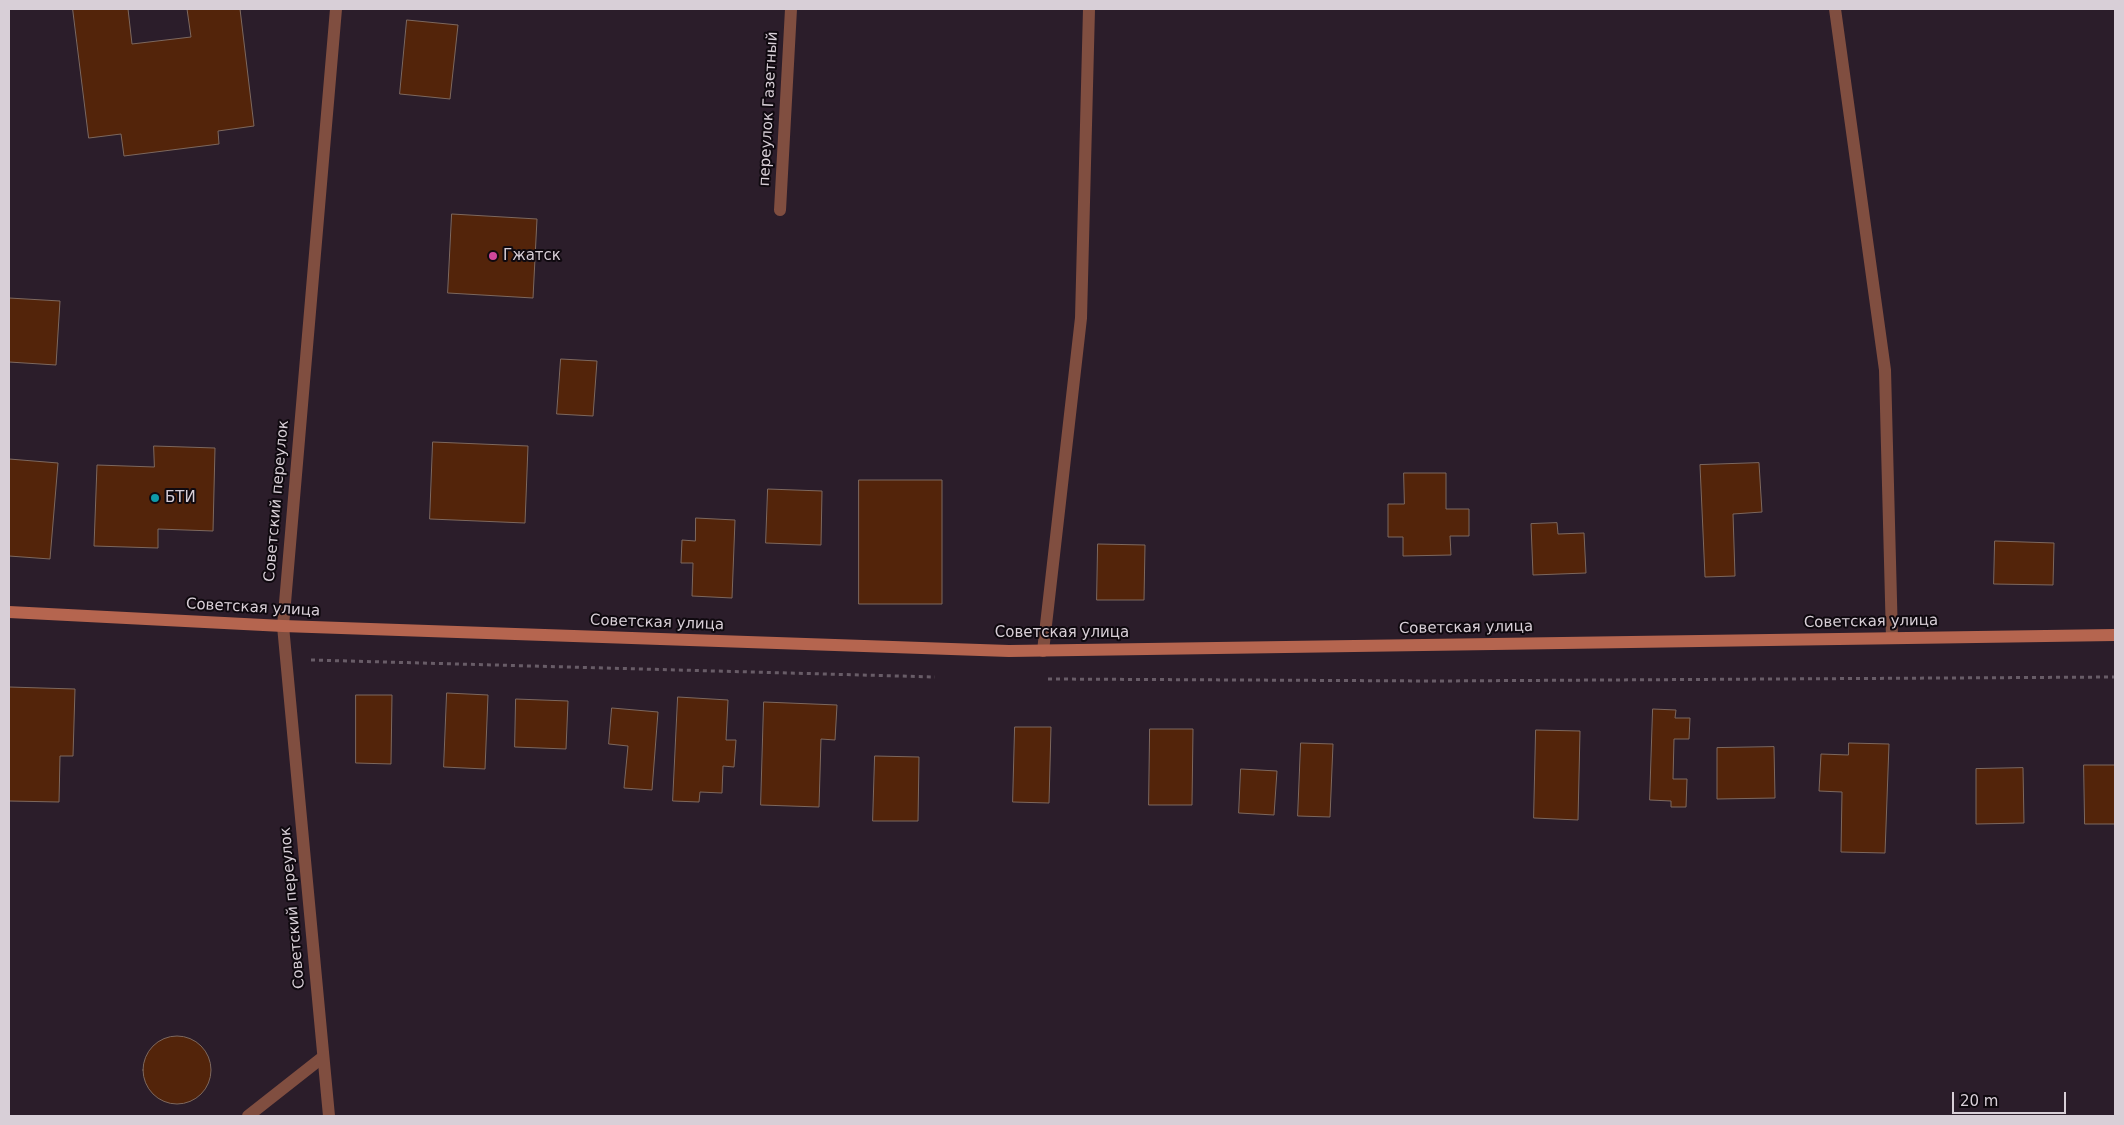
<!DOCTYPE html>
<html>
<head>
<meta charset="utf-8">
<style>
  body { margin:0 }
  #map { position:relative; width:2124px; height:1125px; overflow:hidden; background:#2b1d2a; font-family:"DejaVu Sans",sans-serif }
  canvas { display:block }
  .frame { position:absolute; inset:0; border:10px solid #d8cfd7; pointer-events:none }
  .scale { position:absolute; left:1952px; top:1092px; width:114px; height:22px; box-sizing:border-box; border:2px solid #d8cfd7; border-top:0; padding-left:6px; font-size:15px; line-height:18px; white-space:nowrap; color:#d8cfd7; -webkit-text-stroke:4px #0f090f; paint-order:stroke }
</style>
</head>
<body>
<div id="map">
<canvas width="2124" height="1125"></canvas>
<div class="frame"></div>
<div class="scale">20 m</div>
</div>
<script>
const g = document.querySelector('canvas').getContext('2d');
g.lineJoin = 'round';
function fill(path, color) {
  g.fillStyle = color;
  g.fill(path, 'evenodd');
}
function trace(path, color, width, dash) {
  g.strokeStyle = color;
  g.lineWidth = width;
  g.lineCap = dash ? 'butt' : 'round';
  g.setLineDash(dash || []);
  g.stroke(path);
}
function drawText(font, color, halo, rows, align = 'center') {
  g.font = font + ' "DejaVu Sans",sans-serif';
  g.lineWidth = 4;
  g.setLineDash([]);
  g.textBaseline = 'middle';
  g.strokeStyle = halo;
  g.fillStyle = color;
  for (const [text, x, y, turn = 0] of rows) {
    g.save();
    g.translate(x, y);
    g.rotate((+turn || 0) * Math.PI / 180);
    g.textAlign = isNaN(turn) ? turn : align;
    if (halo) g.strokeText(text, 0, 0);
    g.fillText(text, 0, 0);
    g.restore();
  }
}
const building = new Path2D(`
  M73 9H128L132 44 191 37 187 9H240L254 126 218 131 219 144 124 156 121 134 89 138Z
  M407 20 458 25 450 99 400 94Z
  M452 214 537 219 533 298 448 293Z
  M9 298 60 301 56 365 9 362Z
  M561 359 597 361 593 416 557 414Z
  M433 442 528 446 525 523 430 519Z
  M154 446 215 448 213 531 158 529V548L94 546 97 465 154 467Z
  M9 459 58 463 50 559 9 556Z
  M1759 463 1762 512 1733 514 1735 576 1705 577 1700 465Z
  M1404 473H1446V509H1469V536H1450L1451 555 1403 556V537H1388V504H1404Z
  M859 480H942V604H859Z
  M768 489 822 491 821 545 766 543Z
  M696 518 735 520 732 598 692 596 693 563H681L682 540 695 541Z
  M1557 523 1558 534 1584 533 1586 573 1533 575 1531 524Z
  M1995 541 2054 543 2053 585 1994 584Z
  M1098 544 1145 545 1144 600H1097Z
  M9 687 75 689 73 756H60L59 802 9 801Z
  M447 693 488 695 485 769 444 767Z
  M356 695H392L391 764 356 763Z
  M678 697 728 700 726 740H736L734 767 723 766 722 793 700 792 699 802 673 801Z
  M516 699 568 701 566 749 515 747Z
  M764 702 837 705 835 740 821 739 819 807 761 805Z
  M612 708 658 712 652 790 624 788 628 746 609 744Z
  M1653 709 1676 710 1675 718H1690L1689 739H1674L1673 779H1687L1686 807H1671V801L1650 800Z
  M1015 727H1051L1049 803 1013 802Z
  M1150 729H1193L1192 805H1149Z
  M1536 730 1580 731 1578 820 1534 818Z
  M1301 743 1333 744 1330 817 1298 816Z
  M1849 743 1889 744 1885 853 1841 852 1842 792 1819 791 1821 754 1848 755Z
  M1774 747 1775 798 1717 799V748Z
  M875 756 919 757 918 821H873Z
  M2084 765H2115V824H2085Z
  M2023 768 2024 823 1976 824V769Z
  M1241 769 1277 771 1274 815 1239 813Z
  M143 1070a34 34 0 1 1 68 0a34 34 0 1 1-68 0Z`);
const path = new Path2D(`
  M311 660 935 677
  M1048 679 1435 681 2115 677`);
const service = new Path2D(`
  M1835 9 1885 370 1892 638
  M1043 651 1081 318 1089 9
  M248 1116 323 1057`);
const minor = new Path2D(`
  M780 210 791 9
  M329 1116 283 626 336 9`);
const secondary = new Path2D(`
  M9 612 283 626 1009 651 2115 635`);
const markers = [
  [493,256,5,"#d1479c"],
  [155,498,5,"#0f9aa8"]
];
const streetNames = [
  ["переулок Газетный",769,109,-87],
  ["Советский переулок",277,501,-85],
  ["Советская улица",253,608,3],
  ["Советская улица",1871,622,-1],
  ["Советская улица",657,623,2],
  ["Советская улица",1466,628,-1],
  ["Советская улица",1062,633],
  ["Советский переулок",293,908,-95]
];
const poiNames = [
  ["Гжатск",503,256],
  ["БТИ",165,498]
];
fill(building, '#53240a');
trace(building, '#7d685e', 1);
trace(path, '#685c67', 3, [4, 4]);
trace(service, '#804e40', 12);
trace(minor, '#804e40', 12);
trace(secondary, '#b5654f', 12);
for (const [x, y, r, color] of markers) {
  const dot = new Path2D();
  dot.arc(x, y, r, 0, 2 * Math.PI);
  g.fillStyle = color;
  g.fill(dot);
  trace(dot, '#0f090f', 2);
}
drawText('15px', '#d8cfd7', '#0f090f', streetNames);
drawText('15px', '#d8cfd7', '#0f090f', poiNames, 'left');
</script>
</body>
</html>
